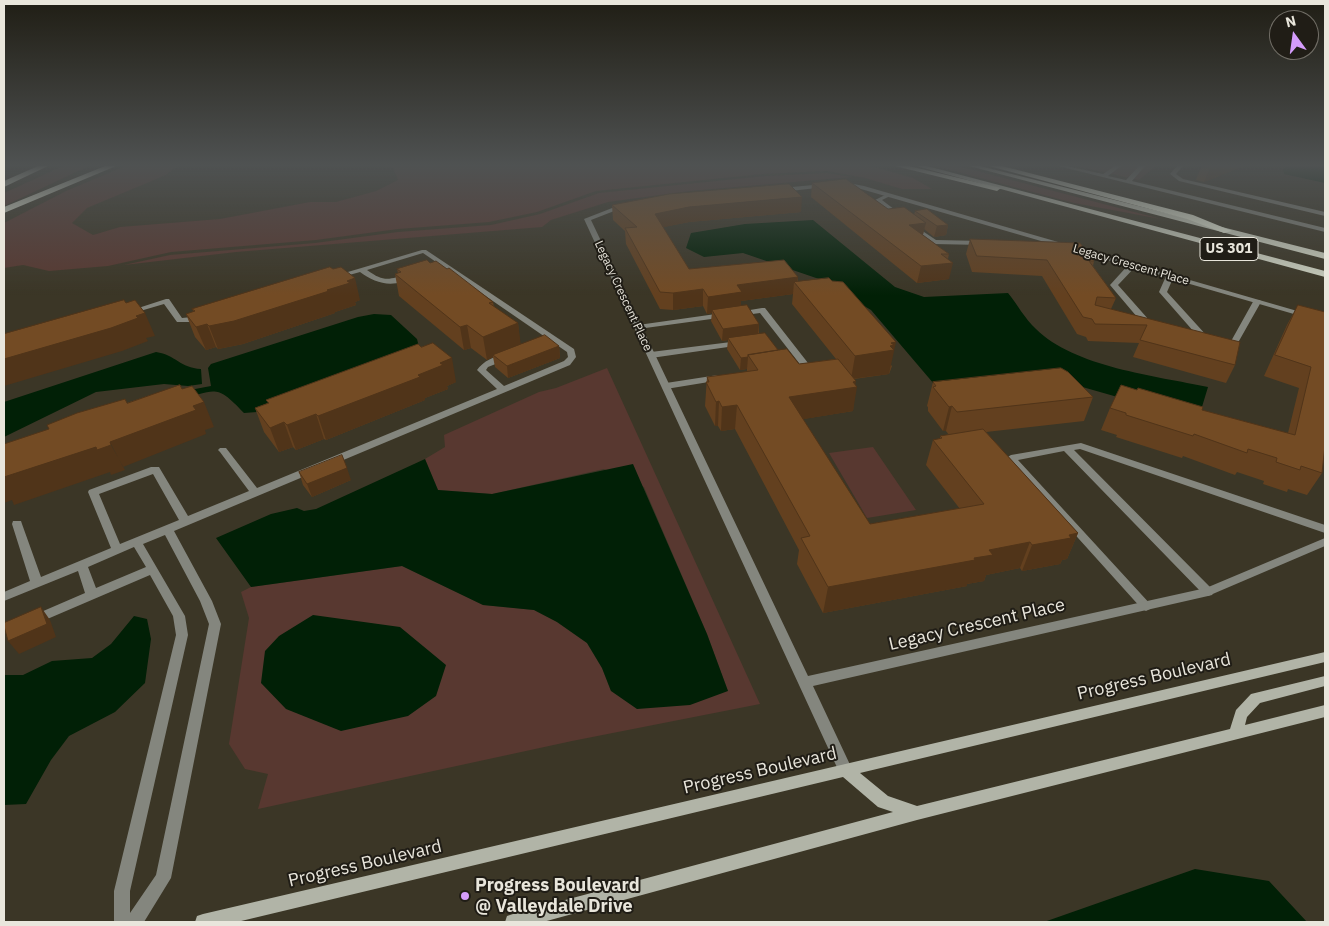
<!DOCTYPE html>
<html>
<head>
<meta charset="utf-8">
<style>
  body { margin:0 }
  #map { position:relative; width:1329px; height:926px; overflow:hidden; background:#3b3626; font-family:"IBM Plex Sans",sans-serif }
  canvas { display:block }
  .frame { position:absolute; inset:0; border:5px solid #e9e6dc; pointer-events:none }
  .north { position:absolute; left:1269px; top:10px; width:50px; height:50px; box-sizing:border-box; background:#201d16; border:1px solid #706d65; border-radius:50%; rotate:346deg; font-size:14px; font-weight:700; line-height:20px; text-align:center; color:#e9e6dc }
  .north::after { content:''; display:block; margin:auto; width:18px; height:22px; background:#d49cfb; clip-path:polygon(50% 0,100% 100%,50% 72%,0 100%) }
</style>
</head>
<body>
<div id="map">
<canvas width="1329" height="926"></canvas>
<div class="frame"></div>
<div class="north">N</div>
</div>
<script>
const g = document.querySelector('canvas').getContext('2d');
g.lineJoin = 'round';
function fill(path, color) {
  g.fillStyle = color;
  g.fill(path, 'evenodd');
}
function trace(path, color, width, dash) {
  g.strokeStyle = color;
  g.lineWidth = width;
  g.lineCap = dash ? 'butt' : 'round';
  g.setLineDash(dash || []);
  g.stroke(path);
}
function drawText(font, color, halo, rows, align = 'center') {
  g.font = font + ' "IBM Plex Sans",sans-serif';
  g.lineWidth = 4;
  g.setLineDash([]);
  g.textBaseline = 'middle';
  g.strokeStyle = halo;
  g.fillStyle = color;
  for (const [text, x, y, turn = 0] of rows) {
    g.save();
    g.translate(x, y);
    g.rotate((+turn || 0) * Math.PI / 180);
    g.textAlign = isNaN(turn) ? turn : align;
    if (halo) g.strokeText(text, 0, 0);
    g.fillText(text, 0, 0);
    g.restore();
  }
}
const green = new Path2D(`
  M63 166H89L4 206V193Z
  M125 166H177L166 175 87 208 72 223 93 235 120 227 220 219 310 202H336L376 191 398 180 393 168 382 166H871L913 178 932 189H902L865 178 827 171 763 174 596 191 537 212 489 222 398 229 316 240 171 252 108 266 49 271 23 265 4 268V223L66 191Z
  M935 166H958L1161 219 1074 203Z
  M1075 166H1156L1139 180Z
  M827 173 852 177 690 191 608 202 551 220 542 227 236 252 124 265 170 255 315 243 398 232 491 225 540 214 599 193 765 176Z
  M607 368 760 704 572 741 258 809 268 774 245 769 229 744 249 618 241 592 251 587 402 566 483 605 534 610 557 622 587 643 602 668 611 691H728L707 634 644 487 604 469 492 494 438 490 425 459 445 447 444 435 539 392 556 388Z
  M873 447 916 510 867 518 829 453Z`);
const water = new Path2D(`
  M1286 166H1325V183L1284 174 1283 170Z
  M813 220 895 287 924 297 1008 293C1017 304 1025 319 1036 329 1074 367 1156 376 1208 387L1198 420 1051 378 934 384 871 310 819 279 743 253 704 257 686 248 691 233 745 224Z
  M374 314 391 315 417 339 419 347 257 412 244 413C216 383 216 390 179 400L174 393 211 386 208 368 211 364 358 317Z
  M156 352C176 355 180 368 201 369L202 384 188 386 164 384 96 392 4 437V402Z
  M425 459 438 490 492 494 633 464 707 634 728 691 690 705 637 709 611 691 602 668 587 643 557 622 534 610 483 605 402 566 251 587 216 538 271 514 297 508 304 511 316 509Z
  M313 615 400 627 446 665 436 696 408 716 341 731 286 709 261 683 265 651 279 636Z
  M134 616 147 619 151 639 145 683 115 712 69 736 51 760 26 804 4 805V675H23L52 661 92 658 111 644Z
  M1195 869 1269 881 1307 922H1044Z`);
const service = new Path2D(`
  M887 194 892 195 882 200 903 216V218H899L875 200Z
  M912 224 936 240 983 241 986 243 983 245 934 244 910 227V225Z
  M422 250H426L574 349 576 357 570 365 174 531 212 601 221 624 171 878 144 922H114V891L176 635 173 616 150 575 45 620 41 618 39 615 41 612 85 593 78 571 4 601V592L30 581 12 524 13 521H21L22 524 41 577 111 548 88 492 89 490 151 467H159L188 516 249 491 220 452 218 450 220 448H226L257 488 497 389 477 370C483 361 497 354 508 355V359L488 367 486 370 504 386 564 361 568 357 567 352 423 253 367 270C385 283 389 279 409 274L413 276C395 289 376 284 360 272L335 279 331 277ZM153 474 179 520 120 544 99 494ZM165 535 200 601 209 624 156 875 130 913V891L188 635 185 616 143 544ZM134 547 146 567 96 588 88 567Z
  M1130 263 1137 265 1118 285 1149 320 1156 322V326L1143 324 1110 285Z
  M1167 274 1174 276 1167 292 1207 336V340H1201L1159 292Z
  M166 299H169L182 318 202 316 206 318 193 322H177L164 304 130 314 126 312Z
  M1254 300H1260L1261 302 1235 348 1221 346V342L1230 343Z
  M762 308H765L808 363 809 365 808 367 791 369 790 367 791 365 799 363 760 313 738 316 734 314 738 312Z
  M723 313H726V317L638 329 634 327 638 325Z
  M739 341H742V345L651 358 647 355 651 352Z
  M718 375 722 378 721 380 666 389 662 386 666 383Z
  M1081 443 1325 525V533L1080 449 1074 450 1212 589 1214 592 1212 595 1208 596 1204 595 1064 451 1018 460 1152 606 1150 609 1146 611 1142 609 1006 458 1011 455Z`);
const minor = new Path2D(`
  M1058 166H1067L1103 174 1115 166H1121L1108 176 1126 180 1139 166H1145L1132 181 1325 228V232Z
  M1177 166H1183L1176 174 1183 179 1325 212V216L1179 181 1170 174Z
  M843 182 864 186 1325 319V323L861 189 841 185 840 184Z
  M824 184 827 186 826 187 781 192 778 190 781 188Z
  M625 203 627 204V206L591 220 808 676 1206 588 1325 538V546L1208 596 813 686 853 771 851 776 846 778 841 776 584 219Z`);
const secondary = new Path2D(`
  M1325 652V662L860 773 888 796 917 806 1230 729 1236 710 1251 694 1325 676V686L1260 703 1247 717 1245 725 1325 705V717L917 820 543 922H505L507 916 513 914 893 812 878 807 843 777 237 922H195L197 916 203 914Z`);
const primary = new Path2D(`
  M916 166H927L1325 271V277Z
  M969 166H980L1325 253V259Z`);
const motorway = new Path2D(`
  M38 166H48L4 187V181Z
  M105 166H116L4 213V207Z
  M895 166H909L1001 188 997 191Z
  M989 166H1002L1193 215 1232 231 1224 233 1187 219Z`);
const wall = new Path2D(`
  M1244 166 1204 182 1196 180 1201 167Z
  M812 183 888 209 914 215 915 211 948 225 946 235 934 237 924 229 923 235 949 254 948 259 949 279 917 283 811 197Z
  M612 205 801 212 689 222 663 227 689 269 798 277V282L892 366 889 374 854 379 855 385 853 411 803 419 870 524 960 509 926 465 933 440 940 439V436L949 435 946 431H943L928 411V407L927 406 933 382 1093 397 1084 421 986 432 1078 533 1067 559 1062 560 1060 564 1022 571 1020 568 986 575 984 581 967 584V586L823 613 797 564 799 550 735 429 721 431 718 426H715L705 406 707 377 747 372V369L740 370 727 349 728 340 722 341 711 321 712 313 707 314 703 306 673 310 660 309 626 244 625 231 613 220ZM793 294 792 304 836 359 799 364 778 350 759 333V324L741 306V301Z
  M970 239 1094 261 1093 266 1116 298 1111 309 1235 365 1226 383 1133 357 1139 343 1088 341 1086 337 1077 334 1042 276 972 272 966 254Z
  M430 263 493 302 494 307 518 323 520 344 559 346 560 358 508 378 495 367 493 357 487 360 471 348 464 350 399 296 395 274 398 273 397 269Z
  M360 300 355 302 356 305 335 312V313L243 344 218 349 216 347 206 350 195 337 186 314 194 312 192 309Z
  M1298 305 1325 312V452H1324L1322 473 1307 495 1288 489 1287 492 1263 484 1264 481 1237 472 1235 475 1183 456 1182 458 1116 437 1117 435 1101 430 1110 408 1137 390 1202 410 1288 433 1299 388 1264 376 1287 325Z
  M456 382 447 386 448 389 425 398V400L326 440 324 439 296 450 293 447 279 452 264 432 255 408 268 403 266 400Z
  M299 472 351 480 312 497 303 485Z`);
const shadedWall = new Path2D(`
  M1217 166H1244L1204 182 1210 168Z
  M802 197 801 212 689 222 655 229V214L689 207Z
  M926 223 922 238 909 225Z
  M948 225 946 235 934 237 937 226Z
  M953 263 949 279 917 283 921 266Z
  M798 277 797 286 794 282 793 294 741 301V309L712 310V313L707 314 708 297 737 285Z
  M355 278 360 300 355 302 356 305 335 312V313L243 344 218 349 209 326 327 290 347 281Z
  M703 289V306L673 310V293Z
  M145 313 155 336 146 338 148 341 122 351 4 386V359Z
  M518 323 521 346 493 355V357L487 360 483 337Z
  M207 324 216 347 206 350 196 327Z
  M759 324 758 336 728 338V340L722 341 723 329Z
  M467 325 471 348 464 350 460 327Z
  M896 342 889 374 851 379 855 356 891 343Z
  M559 346 560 358 508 378 507 366Z
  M748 357 747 369 740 370 741 358Z
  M452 358 456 382 447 386 448 389 425 398V400L326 440 318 416 418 375 440 363Z
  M856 381 855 387H857L853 411 786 422 789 397Z
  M719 401 718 426H715L716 402Z
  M204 402 214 427 205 430 206 434 123 467 110 442 193 406Z
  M737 405 735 429 721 431 722 407Z
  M952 406 946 431H943L949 407Z
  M316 414 324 439 296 450 287 425Z
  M284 422 293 447 279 452 270 428Z
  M111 445 125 470 111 475 110 472 14 505 12 500 4 503V477L96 447Z
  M347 468 351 480 312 497 307 484Z
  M1078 533 1067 559 1062 560 1060 564 1022 571 1032 545 1069 535Z
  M1030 542 1020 568 986 575 984 581 967 584V586L823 613 828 587 974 558 989 550Z
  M41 607 50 620 56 637 19 654 8 641Z`);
const building = new Path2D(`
  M1202 166H1217L1210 168 1201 167Z
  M846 179 888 209 904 207 926 223 909 225 949 254H941L953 263 921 266 812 183Z
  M789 184 802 197 689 207 655 214 689 269 784 260 798 277 737 285 742 292 708 297 703 289 673 293 660 292 625 228 637 227 612 205 669 194Z
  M927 209 948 225 937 226 915 211Z
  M970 239 1080 243 1094 261H1089L1116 298 1097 297 1095 305 1240 342 1235 365 1140 340 1147 325 1095 324 1092 319 1083 317 1047 260 977 256Z
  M427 260 430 263 436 261 447 269 449 268 493 302 489 303 518 323 483 337 467 325 460 327 395 274 401 272 397 269Z
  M330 267 333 269 341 267 355 278 347 281 350 283 327 290 329 291 234 321 209 326 207 324 196 327 186 314 195 311 192 309Z
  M829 278 832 281 843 282 896 342 891 343 894 345 890 346 894 350 855 356 794 282Z
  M124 300 126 303 135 300 145 313 136 316 138 318 111 328 4 359V334Z
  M747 305 759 324 723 329 712 310Z
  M1298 305 1325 312V445L1322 473 1301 466 1300 470 1276 462 1277 458 1248 449 1247 453 1194 434 1193 436 1126 415V413L1110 408 1121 385 1137 390 1138 388 1203 407 1202 410 1295 435 1311 367 1275 355Z
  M765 333 778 350 748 355V357L741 358 728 338Z
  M545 335 559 346 507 366 493 355Z
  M433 343 452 358 440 363 443 365 418 375 420 377 318 416 316 414 287 425 284 422 270 428 255 408 269 403 266 400 418 344 421 347Z
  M787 349 799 364 838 359 856 381 853 382 857 387 789 397 870 524 984 504 933 440 942 438 940 436 983 429 1078 533 1069 535 1071 538 1032 545 1030 542 989 550 993 555 974 558 975 560 828 587 801 538 810 536 737 405 722 407 719 401 716 402 706 382H709L707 377 758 370 748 355Z
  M1061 368 1068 372 1093 397 957 412 952 406 949 407 933 387 936 386 933 382Z
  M180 385 182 389 192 386 204 402 193 406 196 410 110 442 111 445 97 450 96 447 4 477V444L49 429 47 425 77 413 125 399 127 403Z
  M342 455 347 468 307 484 299 472Z
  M41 607 47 624 8 641 4 626V623Z`);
const markers = [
  [465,896,5,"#d49cfb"]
];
const farStreetnames = [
  ["Legacy Crescent Place",1131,265,16],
  ["Legacy Crescent Place",623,296,65]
];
const shields = [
  [1229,249,58]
];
const shieldNames = [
  ["US 301",1229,249]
];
const nearStreetnames = [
  ["Legacy Crescent Place",977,625,-13],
  ["Progress Boulevard",1154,677,-13],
  ["Progress Boulevard",760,771,-13],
  ["Progress Boulevard",365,864,-13]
];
const nearPoinames = [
  ["Progress Boulevard",475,886],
  ["@ Valleydale Drive",475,907]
];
fill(green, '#583830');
fill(water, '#012006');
fill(service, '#84867e');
fill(minor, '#84867e');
fill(secondary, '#b1b4a7');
fill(primary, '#d3d7c6');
fill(motorway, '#f2f7e3');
fill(wall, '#63401f');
fill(shadedWall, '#503419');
fill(building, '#734b24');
trace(building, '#503419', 1);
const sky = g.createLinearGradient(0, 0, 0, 295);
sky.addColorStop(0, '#201e15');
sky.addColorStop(0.56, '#4f5252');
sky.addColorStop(1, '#4f525200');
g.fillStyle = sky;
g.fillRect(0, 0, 1329, 295);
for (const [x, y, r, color] of markers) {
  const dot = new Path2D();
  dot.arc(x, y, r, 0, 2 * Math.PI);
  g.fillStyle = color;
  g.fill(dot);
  trace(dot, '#201d16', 2);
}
drawText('12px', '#e9e6dc', '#201d16', farStreetnames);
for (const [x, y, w] of shields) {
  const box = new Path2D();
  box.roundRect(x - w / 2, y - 11.5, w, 23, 4);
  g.fillStyle = '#201d16';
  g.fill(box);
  trace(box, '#e9e6dc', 1);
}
drawText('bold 14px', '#e9e6dc', null, shieldNames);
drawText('18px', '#e9e6dc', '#201d16', nearStreetnames);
drawText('bold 18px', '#e9e6dc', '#201d16', nearPoinames, 'left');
</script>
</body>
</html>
